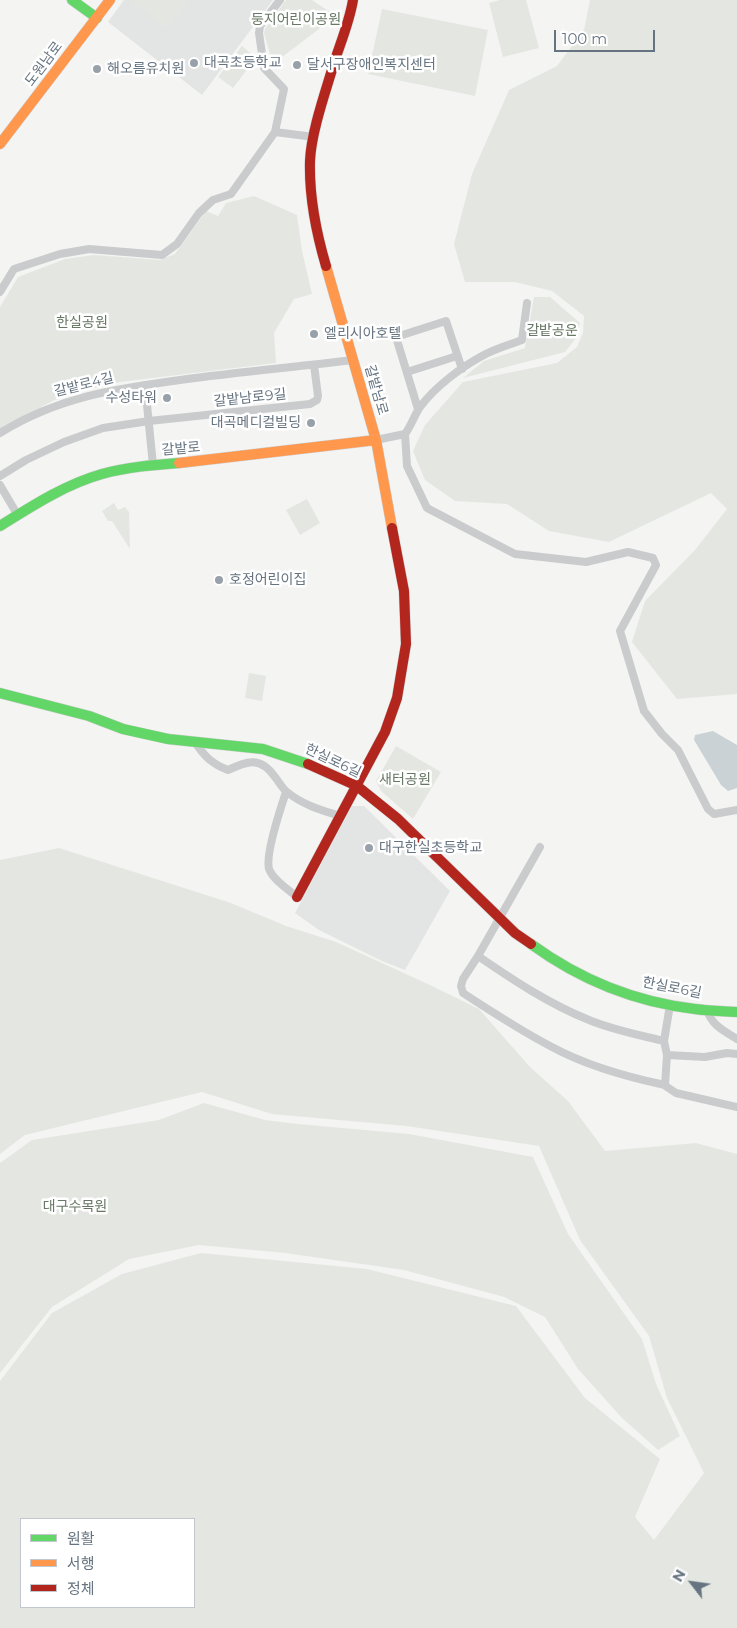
<!DOCTYPE html>
<html>
<head>
<meta charset="utf-8">
<style>
  body { margin:0 }
  #map { position:relative; width:737px; height:1628px; overflow:hidden; background:#f4f4f3; font-family:Montserrat,"Noto Sans KR",sans-serif }
  canvas { display:block }
  .legend { position:absolute; left:20px; top:1518px; width:175px; height:90px; box-sizing:border-box; background:#fff; border:1px solid #c2c7cd; margin:0; padding:6px 9px; list-style:none; font-size:15px; color:#667481 }
  .legend li { display:flex; align-items:center; gap:10px; height:25px }
  .legend b { width:25px; border:1px solid #c2c7cd }
  .north { position:absolute; left:667px; top:1558px; width:50px; height:50px; -webkit-text-stroke:4px #fff; paint-order:stroke; rotate:300deg; font-size:14px; font-weight:700; line-height:20px; text-align:center; color:#667481 }
  .north::after { content:''; display:block; margin:auto; width:18px; height:22px; background:#667481; clip-path:polygon(50% 0,100% 100%,50% 72%,0 100%) }
  .scale { position:absolute; left:554px; top:30px; width:101px; height:22px; box-sizing:border-box; border:2px solid #667481; border-top:0; padding-left:6px; font-size:15px; line-height:18px; white-space:nowrap; color:#667481; -webkit-text-stroke:4px #fff; paint-order:stroke }
</style>
</head>
<body>
<div id="map">
<canvas width="737" height="1628"></canvas>
<ul class="legend">
<li><b style="height:6px;background:#63d668"></b>원활</li>
<li><b style="height:6px;background:#ff974d"></b>서행</li>
<li><b style="height:6px;background:#b3261e"></b>정체</li>
</ul>
<div class="north">N</div>
<div class="scale">100 m</div>
</div>
<script>
const g = document.querySelector('canvas').getContext('2d');
g.lineJoin = 'round';
function fill(path, color) {
  g.fillStyle = color;
  g.fill(path, 'evenodd');
}
function trace(path, color, width, dash) {
  g.strokeStyle = color;
  g.lineWidth = width;
  g.lineCap = dash ? 'butt' : 'round';
  g.setLineDash(dash || []);
  g.stroke(path);
}
function drawText(font, color, halo, rows, align = 'center') {
  g.font = font + ' Montserrat,"Noto Sans KR",sans-serif';
  g.lineWidth = 5;
  g.setLineDash([]);
  g.textBaseline = 'middle';
  g.strokeStyle = halo;
  g.fillStyle = color;
  for (const [text, x, y, turn = 0] of rows) {
    g.save();
    g.translate(x, y);
    g.rotate((+turn || 0) * Math.PI / 180);
    g.textAlign = isNaN(turn) ? turn : align;
    if (halo) g.strokeText(text, 0, 0);
    g.fillText(text, 0, 0);
    g.restore();
  }
}
const built = new Path2D(`
  M124 0H273L202 95 108 22Z
  M352 806H364L450 891 405 970 382 961 319 930 295 913Z`);
const green = new Path2D(`
  M130 0H189L166 28Z
  M286 0H312L336 16 273 64 264 33 265 29Z
  M500 0H526L539 48 503 57 489 3Z
  M590 0H737V694L677 699 632 642 645 601 695 550 727 509 711 493 609 542 549 531 507 504 455 501 425 480 413 451 425 425 463 382 557 363 577 347 583 333 584 316 552 291 515 282H465L454 244 472 174 509 90 557 66 584 30Z
  M382 9 488 30 475 96 368 74Z
  M242 46 256 58 233 88 218 77Z
  M254 196 297 215 302 251 312 294 294 299 274 333 276 363 120 382 86 390 54 400 0 429V307L18 277 65 259 94 255 160 260 175 254 206 211 218 216 226 203Z
  M534 297H550L580 323 576 338 565 352 463 378 484 361 525 348Z
  M307 499 320 523 300 535 286 510Z
  M114 503 118 510 125 507 129 512 130 549 112 521H108L102 511Z
  M249 673 266 676 262 701 245 698Z
  M396 746 441 772 413 819 381 791 376 781Z
  M59 848 231 903 286 926 336 942 430 985 479 1009 530 1067 568 1101 605 1151 696 1143 737 1154V1628H0V1381L52 1313 122 1274 201 1253 367 1269 516 1306 585 1398 660 1459 635 1517 654 1540 704 1473 667 1398 649 1336 580 1240 539 1146 406 1126 272 1114 202 1092 25 1135 0 1154V860ZM194 1519V1607H21V1519Z
  M204 1103 265 1120 298 1124 409 1134 533 1157 568 1234 642 1339 656 1384 680 1436 658 1450 621 1417 578 1369 545 1317 504 1297 404 1270 285 1253 199 1245 129 1259 52 1307 0 1373V1163L32 1140 159 1120Z`);
const water = new Path2D(`
  M713 731 737 745V788L728 791 721 785 694 740 695 735Z`);
const street = new Path2D(`
  M275 132 314 137
  M0 292 14 269 60 254 89 249 162 255 177 244 199 213 213 200 231 194 275 132 284 89 264 68 259 33 260 26 280 0
  M407 372 457 356
  M145 385 153 465
  M418 409 396 337 446 321 462 369
  M0 433C58 397 114 389 180 380 238 372 296 367 353 360
  M405 434 407 466 427 508 515 554 586 562 628 552 653 558 656 565 620 631 644 711 662 734 678 750 708 809 714 814 737 810
  M376 440 405 434C411 426 414 416 420 407 435 387 460 368 482 356 494 349 509 345 522 340L527 303
  M0 476 26 460 64 442 103 428 149 421 310 404 317 400 318 396 314 365
  M0 485 17 514
  M195 742C204 756 212 764 228 770 248 761 260 756 275 777 279 782 282 788 287 792 303 805 321 810 340 816
  M286 792C281 807 265 854 269 869 273 880 288 889 297 897
  M540 847 478 956 463 979 461 986 463 993C492 1012 521 1031 552 1047 587 1066 627 1077 665 1085L667 1055 664 1041 670 1005
  M478 956C513 980 549 1004 589 1020 613 1030 639 1035 664 1041
  M707 1009C710 1024 724 1031 737 1039
  M667 1055 705 1057 727 1053 737 1054
  M664 1085 676 1093 737 1107`);
const fast = new Path2D(`
  M72 0 97 18
  M0 526C32 506 66 484 102 474 127 467 153 465 179 463
  M0 693 89 716 123 729 168 739 263 749 308 764
  M531 944C579 979 635 1002 695 1009 709 1011 723 1011 737 1012`);
const slow = new Path2D(`
  M0 144 110 0
  M326 266 376 440 392 528
  M179 463 376 440`);
const jam = new Path2D(`
  M326 266C316 232 309 197 310 161 311 135 323 99 331 73 338 48 349 25 353 0
  M308 764 357 786 398 819 515 933 531 944
  M297 897 385 732 397 698 406 644 404 591 392 528`);
const markers = [
  [194,63,5,"#98a1a9"],
  [297,65,5,"#98a1a9"],
  [97,69,5,"#98a1a9"],
  [314,334,5,"#98a1a9"],
  [167,398,5,"#98a1a9"],
  [311,423,5,"#98a1a9"],
  [219,580,5,"#98a1a9"],
  [369,848,5,"#98a1a9"]
];
const parkNames = [
  ["둥지어린이공원",296,20],
  ["한실공원",82,323],
  ["갈밭공운",552,331],
  ["새터공원",405,780],
  ["대구수목원",75,1207]
];
const poiNames = [
  ["대곡초등학교",204,63],
  ["달서구장애인복지센터",307,65],
  ["해오름유치원",107,69],
  ["엘리시아호텔",324,334],
  ["수성타워",157,398,"right"],
  ["대곡메디컬빌딩",301,423,"right"],
  ["호정어린이집",229,580],
  ["대구한실초등학교",379,848]
];
const streetNames = [
  ["도원남로",44,64,-53],
  ["갈밭로4길",84,385,-14],
  ["갈밭남로",376,390,74],
  ["갈밭남로9길",250,398,-6],
  ["갈밭로",181,449,-5],
  ["한실로6길",333,761,25],
  ["한실로6길",672,988,11]
];
fill(built, '#e3e4e4');
fill(green, '#e4e7e1');
fill(water, '#cbd2d5');
trace(fast, '#d0d0d1', 11);
trace(slow, '#d0d0d1', 11);
trace(jam, '#d0d0d1', 11);
trace(street, '#cacbcc', 8);
trace(fast, '#63d668', 10);
trace(slow, '#ff974d', 10);
trace(jam, '#b3261e', 10);
for (const [x, y, r, color] of markers) {
  const dot = new Path2D();
  dot.arc(x, y, r, 0, 2 * Math.PI);
  g.fillStyle = color;
  g.fill(dot);
  trace(dot, '#fff', 2);
}
drawText('14px', '#687864', '#fff', parkNames);
drawText('14px', '#667481', '#fff', poiNames, 'left');
drawText('14px', '#667481', '#fff', streetNames);
</script>
</body>
</html>
